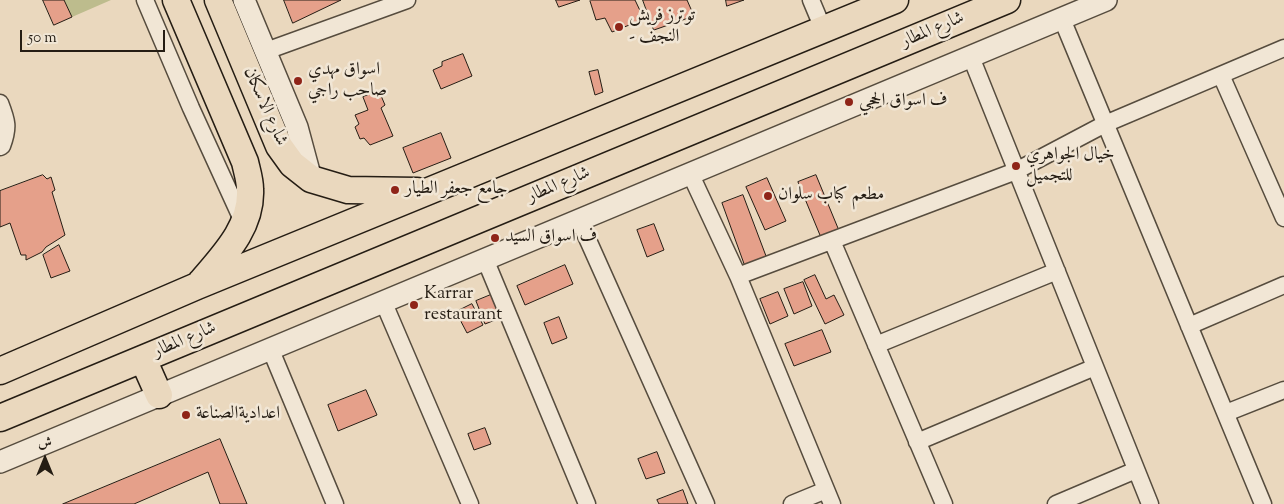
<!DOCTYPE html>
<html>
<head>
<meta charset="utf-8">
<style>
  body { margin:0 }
  #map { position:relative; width:1284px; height:504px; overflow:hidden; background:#ead8be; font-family:"Sorts Mill Goudy",Amiri,serif }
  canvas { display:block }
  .north { position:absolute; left:20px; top:434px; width:50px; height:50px; -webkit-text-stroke:4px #f1e6d5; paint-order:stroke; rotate:0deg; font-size:14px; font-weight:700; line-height:20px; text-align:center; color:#251d14 }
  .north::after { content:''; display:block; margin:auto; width:18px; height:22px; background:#251d14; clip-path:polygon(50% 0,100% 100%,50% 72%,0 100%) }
  .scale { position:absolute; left:20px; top:30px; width:145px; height:22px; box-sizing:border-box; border:2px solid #251d14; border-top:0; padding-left:6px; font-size:15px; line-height:18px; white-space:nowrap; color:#251d14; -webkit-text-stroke:4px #f1e6d5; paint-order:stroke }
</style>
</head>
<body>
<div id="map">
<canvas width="1284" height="504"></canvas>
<div class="north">ش</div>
<div class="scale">50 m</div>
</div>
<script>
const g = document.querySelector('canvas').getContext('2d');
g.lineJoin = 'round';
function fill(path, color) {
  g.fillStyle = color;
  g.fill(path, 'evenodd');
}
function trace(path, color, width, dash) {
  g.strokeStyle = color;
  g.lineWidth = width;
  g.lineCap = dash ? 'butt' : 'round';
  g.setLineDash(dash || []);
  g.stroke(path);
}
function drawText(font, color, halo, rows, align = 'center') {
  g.font = font + ' "Sorts Mill Goudy",Amiri,serif';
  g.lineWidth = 5;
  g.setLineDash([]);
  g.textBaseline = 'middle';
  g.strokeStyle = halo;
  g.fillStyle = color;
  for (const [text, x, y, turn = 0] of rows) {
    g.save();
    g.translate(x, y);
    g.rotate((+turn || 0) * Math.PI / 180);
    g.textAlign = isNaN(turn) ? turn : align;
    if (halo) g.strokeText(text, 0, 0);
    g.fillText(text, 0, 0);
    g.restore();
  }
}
const green = new Path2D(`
  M64 0H111L72 17Z`);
const building = new Path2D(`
  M43 0H64L72 17 54 25Z
  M284 0H341L293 23Z
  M556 0H580L559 7Z
  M591 0H635L644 19 612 32 605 18 596 20 590 1Z
  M643 0H687L694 16 654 30Z
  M726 0H744L727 6Z
  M463 54 472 76 441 89 433 70 442 66V62Z
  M598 70 603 92 595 95 589 72Z
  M379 91 385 105 381 108 393 136 370 145 364 138 360 139 355 127 359 124 355 115 368 110 363 97Z
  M441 133 451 158 413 173 403 148Z
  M43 175 47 179 51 177 55 190 52 192 65 235 46 247 42 252 26 260V255H21L10 223 0 227V191Z
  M816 175 840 233 822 240 798 182Z
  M767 178 786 221 765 230 746 187Z
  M743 195 769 264 747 272 722 203Z
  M654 224 664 250 647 257 637 230Z
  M59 245 70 271 51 278 43 255Z
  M565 265 573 284 525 305 517 286Z
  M815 275 826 299 834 295 844 315 825 324 804 280Z
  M803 282 812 306 794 314 784 289Z
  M498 292 508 315 485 324 476 301Z
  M778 292 788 316 770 324 760 299Z
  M472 304 483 325 467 333 456 312Z
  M559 317 567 338 552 344 544 323Z
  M822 330 831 352 794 366 785 344Z
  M366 390 377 415 338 431 328 405Z
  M485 428 491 444 474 450 468 434Z
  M220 439 247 504H220L208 472 134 504H63Z
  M657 452 665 473 646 479 638 459Z
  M683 490 688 504H659L657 500Z`);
const minor = new Path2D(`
  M145 0 191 108 244 224
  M811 0 824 31
  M1062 19 1263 504
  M266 51 407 0
  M971 57 1150 504
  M1221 75 1284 218
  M0 103C7 121 9 127 2 146L0 147
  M690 173 738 276 832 504
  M579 220 706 504
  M832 241 944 504
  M485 259 587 504
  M738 276 1016 171 1105 124 1284 48
  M383 301 470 504
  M1189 326 1284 285
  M876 345 1057 271
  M270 348 335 504
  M1226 413 1284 390
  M917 442 1095 367
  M792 504 826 490
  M1056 504 1136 470`);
const tertiary = new Path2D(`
  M244 0 297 127 311 179
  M0 462 1106 0`);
const primary = new Path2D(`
  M176 0 245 162C247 171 250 180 250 189 252 227 224 255 201 282
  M218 0 279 146 292 164 311 179 348 190 417 191
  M143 359 159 395
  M0 371 197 286 895 0
  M0 418 1007 0`);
const markers = [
  [619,27,5,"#8f2418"],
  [298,81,5,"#8f2418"],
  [849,102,5,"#8f2418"],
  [1016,166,5,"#8f2418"],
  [395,190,5,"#8f2418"],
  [768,196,5,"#8f2418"],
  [495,238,5,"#8f2418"],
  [414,305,5,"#8f2418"],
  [186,415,5,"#8f2418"]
];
const poiNames = [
  ["توترز فريش",629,17],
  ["- النجف",629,38],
  ["اسواق مهدي",308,71],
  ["صاحب راجي",308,92],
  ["ف اسواق الحجي",859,102],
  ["خيال الجواهري",1026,156],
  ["للتجميل",1026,177],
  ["جامع جعفر الطيار",405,190],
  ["مطعم كباب سلوان",778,196],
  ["ف اسواق السيد",505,238],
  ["Karrar",424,295],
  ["restaurant",424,316],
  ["اعداديةالصناعة",196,415]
];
const streetNames = [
  ["شارع المطار",933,31,-23],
  ["شارع الاسكان",264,107,66],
  ["شارع المطار",559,186,-23],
  ["شارع المطار",185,341,-23]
];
fill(green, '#bdbc8d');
fill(building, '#e5a08a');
trace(building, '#251d14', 1);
trace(minor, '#564c3e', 19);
trace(tertiary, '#564c3e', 24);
trace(primary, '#251d14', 29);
trace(minor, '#f1e6d5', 16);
trace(tertiary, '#f1e6d5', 21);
trace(primary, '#ead8be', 26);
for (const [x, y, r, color] of markers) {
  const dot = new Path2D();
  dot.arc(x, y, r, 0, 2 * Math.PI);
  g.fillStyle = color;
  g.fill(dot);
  trace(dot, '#f1e6d5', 2);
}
drawText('18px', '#251d14', '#f1e6d5', poiNames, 'left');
drawText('18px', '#251d14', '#f1e6d5', streetNames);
</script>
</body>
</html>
